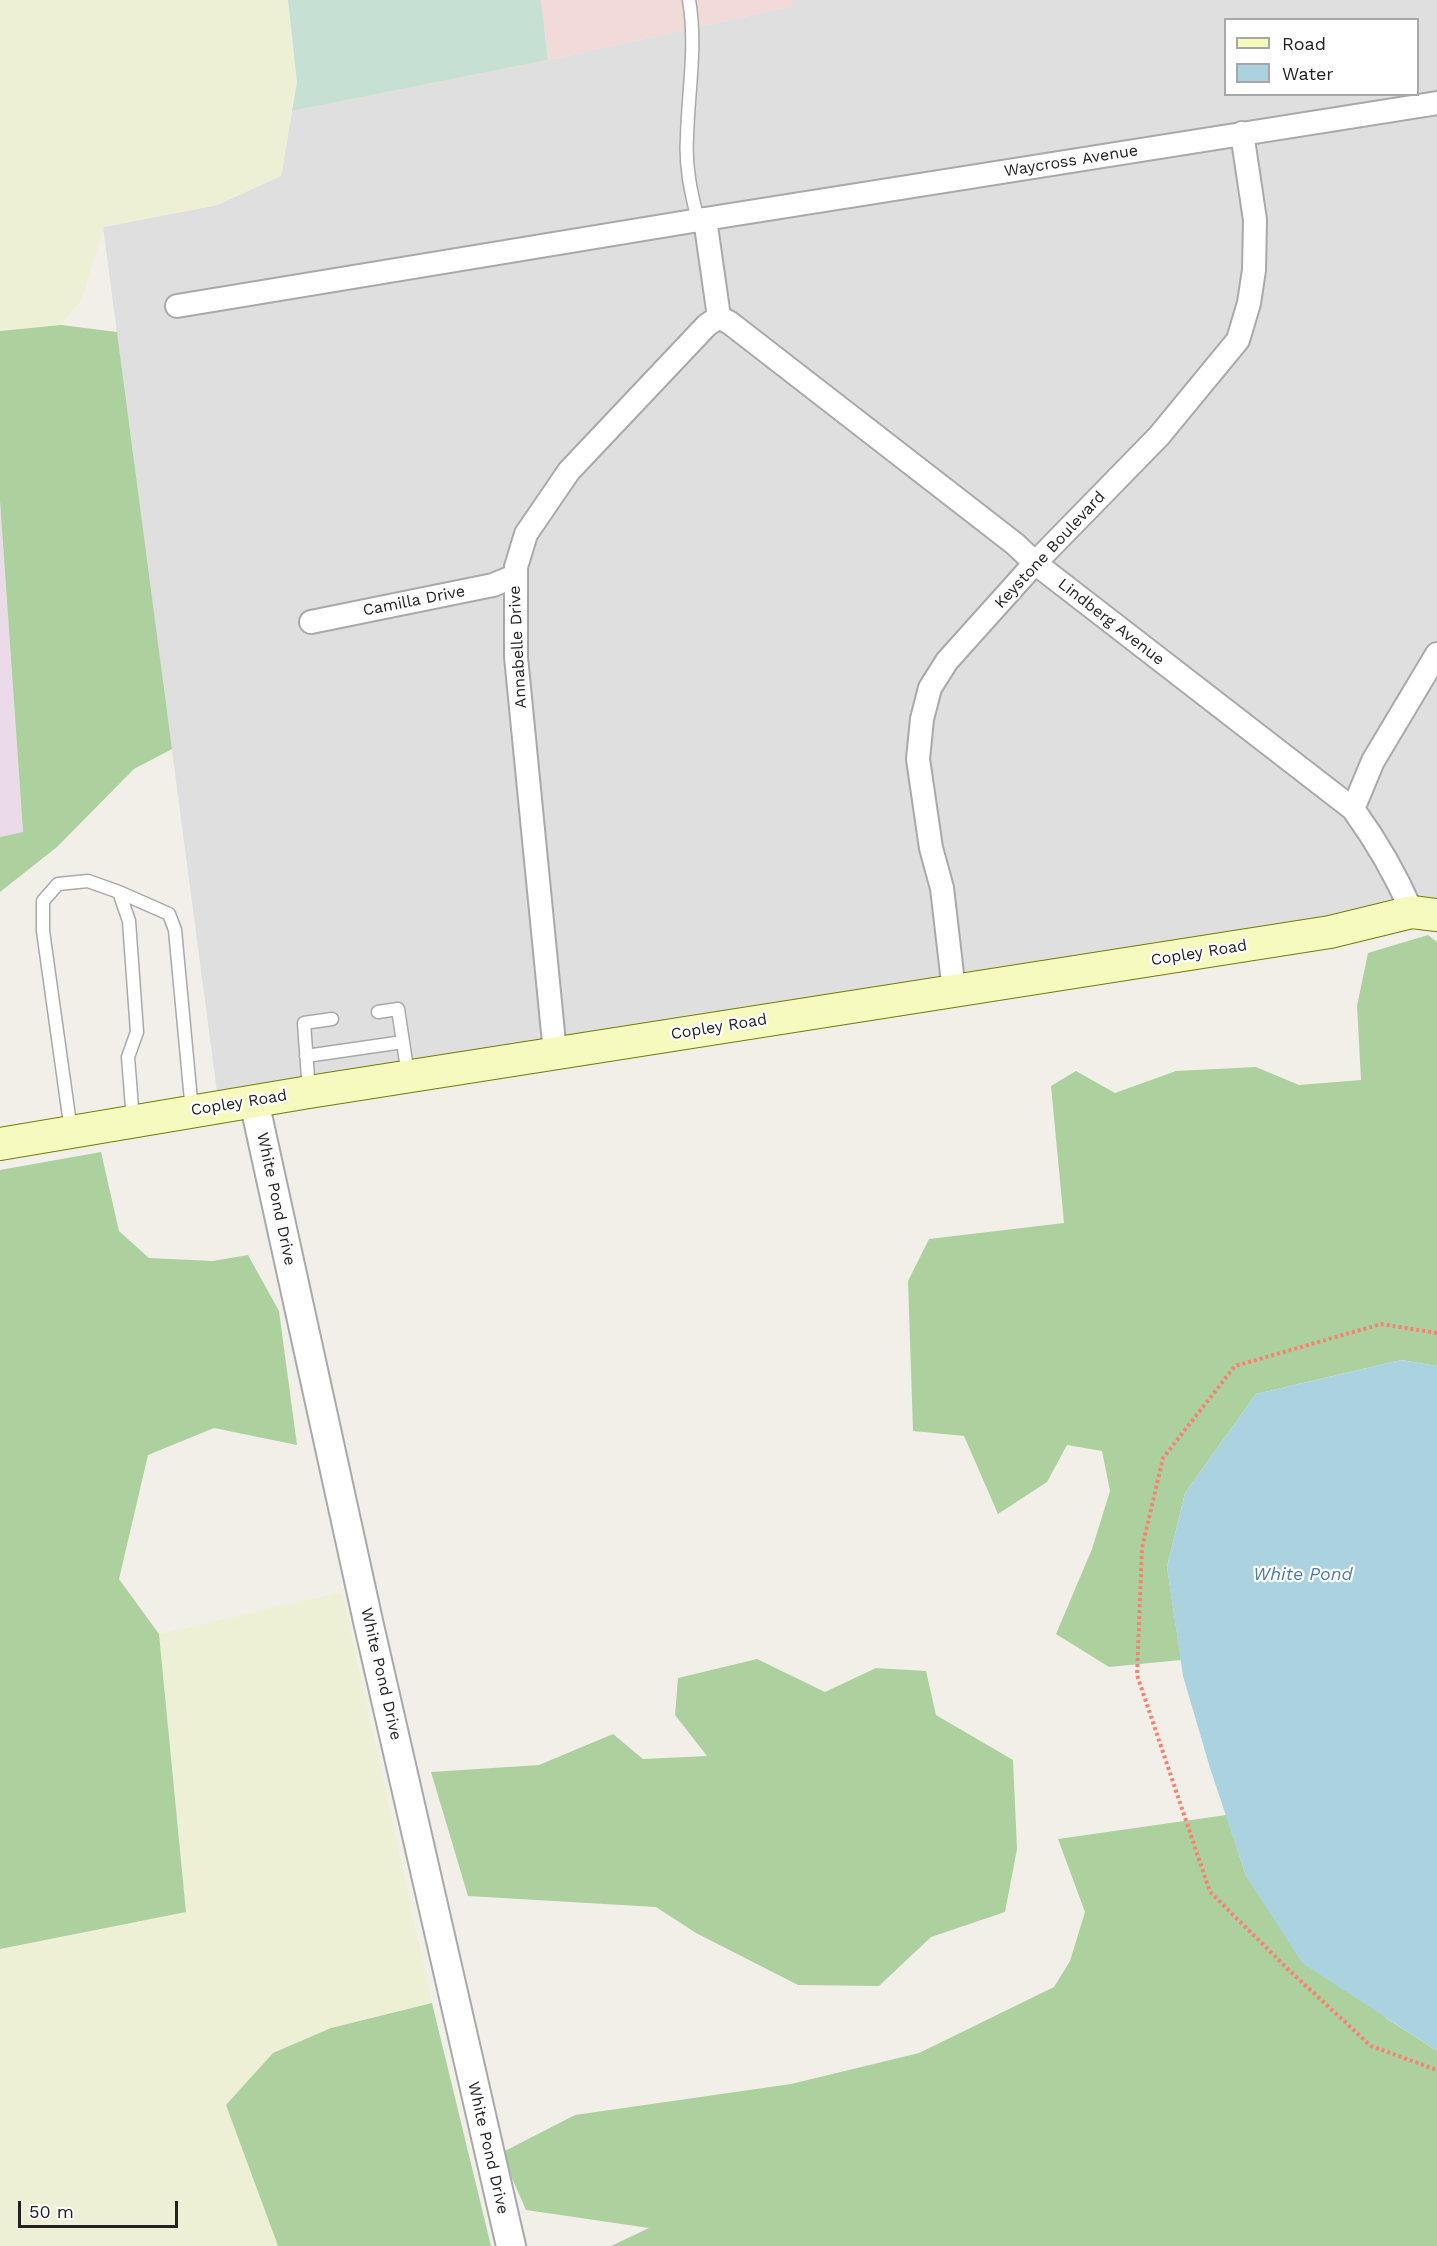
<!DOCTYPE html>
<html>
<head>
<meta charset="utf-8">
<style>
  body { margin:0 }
  #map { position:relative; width:1437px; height:2246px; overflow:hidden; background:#f2efe9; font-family:"Work Sans",sans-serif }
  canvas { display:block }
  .legend { position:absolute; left:1224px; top:18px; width:195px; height:78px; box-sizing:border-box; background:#fff; border:2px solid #a7a7a7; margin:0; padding:8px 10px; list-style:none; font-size:18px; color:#222 }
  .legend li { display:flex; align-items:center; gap:12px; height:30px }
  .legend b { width:30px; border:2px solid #a7a7a7 }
  .scale { position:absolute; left:18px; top:2201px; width:160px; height:27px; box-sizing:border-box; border:3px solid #222; border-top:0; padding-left:8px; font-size:18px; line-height:21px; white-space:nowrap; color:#222; -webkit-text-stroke:4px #fff; paint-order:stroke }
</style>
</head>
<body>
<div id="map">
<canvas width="1437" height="2246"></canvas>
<ul class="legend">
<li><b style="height:8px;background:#f7fabf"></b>Road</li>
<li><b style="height:16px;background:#aad3df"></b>Water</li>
</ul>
<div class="scale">50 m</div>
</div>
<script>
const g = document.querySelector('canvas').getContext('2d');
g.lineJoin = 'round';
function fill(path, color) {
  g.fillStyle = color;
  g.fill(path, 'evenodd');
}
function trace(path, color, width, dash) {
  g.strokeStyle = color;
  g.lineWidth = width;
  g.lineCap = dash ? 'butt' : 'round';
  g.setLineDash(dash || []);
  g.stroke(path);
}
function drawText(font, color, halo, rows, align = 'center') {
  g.font = font + ' "Work Sans",sans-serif';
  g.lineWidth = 4.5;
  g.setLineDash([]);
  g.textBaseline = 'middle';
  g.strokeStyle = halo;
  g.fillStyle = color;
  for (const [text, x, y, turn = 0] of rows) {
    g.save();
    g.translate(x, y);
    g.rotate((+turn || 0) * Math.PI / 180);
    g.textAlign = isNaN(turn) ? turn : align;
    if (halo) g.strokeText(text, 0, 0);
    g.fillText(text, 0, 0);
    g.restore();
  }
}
const residential = new Path2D(`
  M792 0H1437V915L219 1107 103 227 217 205 281 176 292 111 548 60 792 6ZM1226 20H1418V94H1226Z`);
const commercial = new Path2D(`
  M541 0H792L793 6 548 60Z`);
const industrial = new Path2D(`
  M0 501 23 833 0 837Z`);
const farmland = new Path2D(`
  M0 0H288L297 82 281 176 217 205 104 227 82 299 61 325 0 331Z
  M342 1592 432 2003 331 2028 226 2105 278 2246H0V1949L186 1911 159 1634Z`);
const forest = new Path2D(`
  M61 325 117 332 172 749 134 769 57 847 0 892V837L23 832 0 501V331Z
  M1428 935 1437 942V1366L1401 1360 1256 1394 1185 1493 1167 1567 1181 1660 1109 1667 1056 1634 1092 1549 1110 1491 1102 1451 1067 1445 1047 1482 998 1514 964 1436 913 1431 908 1281 929 1239 1064 1223 1051 1086 1076 1071 1115 1093 1176 1071 1256 1067 1299 1085 1361 1080 1357 1006 1368 953Z
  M101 1152 119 1231 149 1258 213 1261 248 1255 279 1311 297 1445 214 1428 148 1455 119 1579 159 1634 186 1912 0 1949V1170Z
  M757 1659 825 1692 876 1668 926 1671 936 1715 1013 1760 1017 1849 1005 1912 931 1937 879 1986 798 1985 696 1933 656 1907 468 1896 431 1772 539 1765 613 1734 643 1759 707 1756 675 1715 678 1678Z
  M1226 1815 1246 1876 1386 2018 1437 2051V2246H611L649 2228 526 2210 501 2153 575 2115 791 2084 919 2053 1054 1987 1070 1961 1085 1912 1058 1839Z
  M432 2003 491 2246H278L226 2105 273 2053 331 2028Z`);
const wetland = new Path2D(`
  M288 0H541L548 60 292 111 297 82Z`);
const water = new Path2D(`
  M1401 1360 1437 1366V2051L1302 1963 1246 1876 1210 1768 1183 1676 1167 1567 1185 1493 1256 1394Z`);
const path = new Path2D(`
  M1437 1333 1381 1324 1235 1366 1163 1458 1142 1548 1137 1675 1210 1892 1293 1974 1371 2046 1437 2070`);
const service = new Path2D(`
  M689 0C697 47 688 91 687 138 685 166 691 193 698 220
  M119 892 169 914 175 930 192 1111
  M378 1012 398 1009 408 1075
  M306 1056 403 1042
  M309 1092 304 1023 332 1019
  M71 1131 43 931V901L58 884 88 881 119 892 129 921 137 1032 128 1057 133 1120`);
const minor = new Path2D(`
  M705 219 719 317
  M177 306 705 219 1437 103
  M719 317 730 323 1015 544 1035 563 1353 809C1377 842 1396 875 1412 912
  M311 622 493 585 515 576
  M1353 809 1373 761 1437 654
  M954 991 942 888 931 848 918 759 922 719 930 688 947 661 1035 563 1159 436 1238 340 1249 303 1254 270 1255 220 1242 133
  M555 1053 516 657V567L526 534 569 471 707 325 719 317`);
const tertiary = new Path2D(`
  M254 1101 368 1621 511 2246`);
const secondary = new Path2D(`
  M0 1144 309 1092 1330 932 1412 912 1437 915`);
const streetNames = [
  ["Waycross Avenue",1071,161,-9],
  ["Keystone Boulevard",1050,550,-47],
  ["Camilla Drive",414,601,-11],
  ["Lindberg Avenue",1111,622,38],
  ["Annabelle Drive",518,647,-93],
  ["Copley Road",1199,953,-9],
  ["Copley Road",719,1027,-9],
  ["Copley Road",239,1103,-9],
  ["White Pond Drive",276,1199,78],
  ["White Pond Drive",381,1674,77],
  ["White Pond Drive",488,2148,77]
];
const waterNames = [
  ["White Pond",1303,1575]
];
fill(residential, '#e0dfdf');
fill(commercial, '#f2dad9');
fill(industrial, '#ebdbe8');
fill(farmland, '#eef0d5');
fill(forest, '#add19e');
fill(wetland, '#c6e0d4');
fill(water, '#aad3df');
trace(service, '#a9a9a9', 15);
trace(minor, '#a9a9a9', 26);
trace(tertiary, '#a9a9a9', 32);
trace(secondary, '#707d05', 34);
trace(path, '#fa8072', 4, [3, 3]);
trace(service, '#fff', 12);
trace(minor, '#fff', 22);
trace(tertiary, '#fff', 28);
trace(secondary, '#f7fabf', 32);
drawText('16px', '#222', '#fff', streetNames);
drawText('italic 18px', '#4a7aab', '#fff', waterNames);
</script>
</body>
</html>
